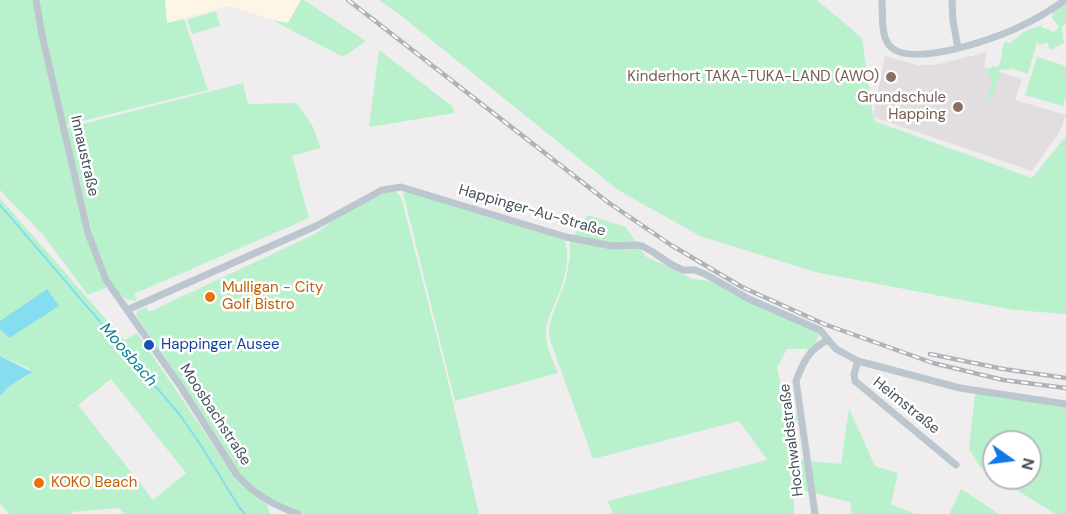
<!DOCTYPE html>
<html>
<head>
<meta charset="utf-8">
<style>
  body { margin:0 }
  #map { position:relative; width:1066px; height:514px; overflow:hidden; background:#f0edee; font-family:"DM Sans",sans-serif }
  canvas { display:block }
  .north { position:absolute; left:982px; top:430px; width:60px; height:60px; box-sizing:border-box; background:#fff; border:2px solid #b5babe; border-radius:50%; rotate:104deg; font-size:16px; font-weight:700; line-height:24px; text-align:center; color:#45525c }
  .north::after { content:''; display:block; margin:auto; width:21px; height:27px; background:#1078e7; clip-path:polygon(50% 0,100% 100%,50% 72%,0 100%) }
</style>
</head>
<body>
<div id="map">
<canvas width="1066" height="514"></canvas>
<div class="north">N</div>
</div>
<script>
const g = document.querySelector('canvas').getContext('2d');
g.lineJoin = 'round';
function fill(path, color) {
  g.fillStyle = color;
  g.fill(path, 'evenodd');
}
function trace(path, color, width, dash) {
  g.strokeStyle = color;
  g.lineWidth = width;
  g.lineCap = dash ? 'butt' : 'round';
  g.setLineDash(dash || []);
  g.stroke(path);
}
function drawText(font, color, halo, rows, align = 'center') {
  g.font = font + ' "DM Sans",sans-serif';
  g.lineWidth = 5;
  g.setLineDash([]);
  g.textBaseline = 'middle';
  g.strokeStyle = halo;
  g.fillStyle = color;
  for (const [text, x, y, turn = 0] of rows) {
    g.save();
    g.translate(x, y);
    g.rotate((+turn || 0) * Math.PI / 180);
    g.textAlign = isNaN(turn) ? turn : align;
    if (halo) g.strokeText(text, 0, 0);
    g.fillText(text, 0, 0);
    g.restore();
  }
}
const commercial = new Path2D(`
  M165 0H301L288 23 272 20 228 6 167 23Z`);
const education = new Path2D(`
  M987 52 984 67 1022 79 1015 100 1066 115 1060 131 1032 171 873 117 885 56 918 65H935Z`);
const green = new Path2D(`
  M0 0H33L92 249 106 288 88 295 43 235 0 190Z
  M39 0H165L167 23 184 19 208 90 66 125 44 32Z
  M301 0H304L366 41 343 57 272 20 288 23Z
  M379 0H817L862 38 874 121 1032 178 1066 136V314L1014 310 815 272 700 236 618 190 399 14Z
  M1066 3V23L1062 27 1064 43 1050 50 1047 42 1040 45 1037 42 1028 74 1011 68 1010 70 1001 69 992 98 989 99 988 95 992 80 987 72V70L993 66 998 67C1003 59 1000 50 1005 42L1011 43C1016 38 1021 33 1028 30 1033 28 1037 28 1042 25V28H1045L1054 32 1059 27 1052 18 1053 11Z
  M216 11 220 26 192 34 187 20Z
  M379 50 452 106 455 113 369 127Z
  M1037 57 1066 66V96L1063 106 1025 95Z
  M243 83 248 104 297 103 313 127 321 148 292 156 309 218 134 294 137 301 128 300 119 294 111 283 95 246 67 128Z
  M390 191C397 191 399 194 402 200L448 381 479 514H304L267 497 252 486 240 474 188 392 136 315 137 311 146 307 149 312 317 233C338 215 364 200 390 191Z
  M408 191 565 240C570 258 565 279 558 296 553 307 547 319 546 332 545 345 553 360 558 373L455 401 403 193Z
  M0 198 124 340 137 333 239 483 267 505 270 514H124L119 508 72 512 71 514H9L0 504V397L7 388 28 375 30 369 0 356V329L9 338 47 289 0 321ZM111 379 186 473 153 500 78 405Z
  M588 215 626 227 645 256 693 279 710 281 818 331 819 334 816 342 809 349H787L777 368 782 391 799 419 791 426 788 430 792 459 841 464 849 408 875 466 898 473 891 504 915 514H852L850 502 794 488V514H613L608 501 767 460 739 421 593 459 550 340 549 328 551 319 566 279 570 257V241Z
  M975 393 1066 407V514H1055L998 478H1030V442H994V476L980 467 969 449Z
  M961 489 999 514H949Z`);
const water = new Path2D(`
  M47 289 59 306 9 338 0 329V321Z
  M0 356 32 372 7 388 0 397Z`);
const stream = new Path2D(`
  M0 205 180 415 200 444 239 507 245 514`);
const minor = new Path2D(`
  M36 0 42 35 88 233 106 280 181 387 237 475C256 496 272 504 298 514
  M882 0V5C883 17 881 35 889 45 908 70 998 38 1021 26 1037 19 1051 10 1065 0
  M952 0 953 21 958 48
  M127 310 316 226 382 190 401 187 566 237 612 246 636 245 642 246 653 252 672 265 683 270H695L705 274 749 299 820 330 836 349 858 361 960 388 1066 404
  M858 361 854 374 855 381 956 465
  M815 514 796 381C803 362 810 348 828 340`);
const rail = new Path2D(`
  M348 0 609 203 671 245 742 287 824 324 933 363 1003 380 1066 388
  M930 354 1003 369 1066 378`);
const markers = [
  [891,77,6,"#8d6e63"],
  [958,107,6,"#8d6e63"],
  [210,297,6,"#e8710a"],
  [149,345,6,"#1a4fb4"],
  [39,483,6,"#e8710a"]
];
const educationNames = [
  ["Kinderhort TAKA-TUKA-LAND (AWO)",879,77],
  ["Grundschule",946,98],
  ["Happing",946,115]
];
const streetNames = [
  ["Innaustraße",84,156,77],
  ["Happinger-Au-Straße",532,211,16],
  ["Heimstraße",906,406,39],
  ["Moosbachstraße",215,415,57],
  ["Hochwaldstraße",792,440,-97]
];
const foodNames = [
  ["Mulligan - City",222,288],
  ["Golf Bistro",222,305],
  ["KOKO Beach",51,483]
];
const transitNames = [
  ["Happinger Ausee",161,345]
];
const waterNames = [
  ["Moosbach",128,355,49]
];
fill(commercial, '#fdf5e5');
fill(education, '#e2dee0');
fill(green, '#b9f1cc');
fill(water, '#84def0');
trace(stream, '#84def0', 2);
trace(minor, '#bbc6ce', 7);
trace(rail, '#afb3b8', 4.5);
trace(rail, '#fff', 2, [7]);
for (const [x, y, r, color] of markers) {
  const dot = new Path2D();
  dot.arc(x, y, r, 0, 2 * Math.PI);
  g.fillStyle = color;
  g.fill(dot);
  trace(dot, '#fff', 2);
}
drawText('15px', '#785e54', '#fff', educationNames, 'right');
drawText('15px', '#45525c', '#fff', streetNames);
drawText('15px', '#c56008', '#fff', foodNames, 'left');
drawText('15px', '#164399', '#fff', transitNames, 'left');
drawText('italic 16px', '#087f96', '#fff', waterNames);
</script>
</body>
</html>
